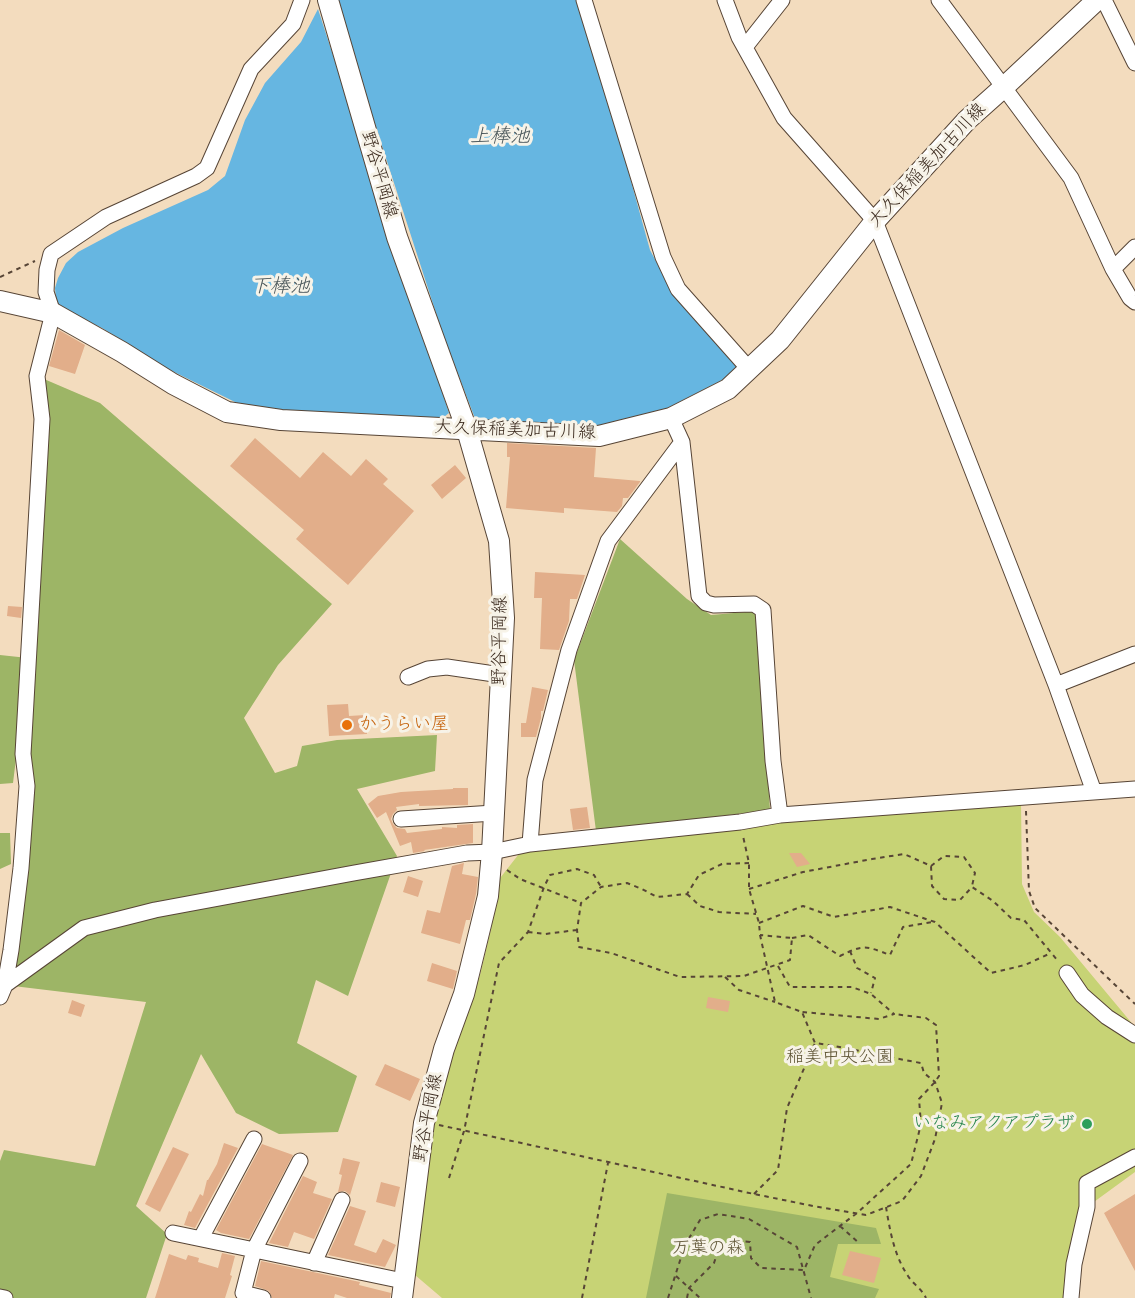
<!DOCTYPE html>
<html>
<head>
<meta charset="utf-8">
<style>
  body { margin:0 }
  canvas { display:block; background:#f3dcbe }
</style>
</head>
<body>
<canvas width="1135" height="1298"></canvas>
<script>
const g = document.querySelector('canvas').getContext('2d');
g.lineJoin = 'round';
function fill(path, color) {
  g.fillStyle = color;
  g.fill(path, 'evenodd');
}
function trace(path, color, width, dash) {
  g.strokeStyle = color;
  g.lineWidth = width;
  g.lineCap = dash ? 'butt' : 'round';
  g.setLineDash(dash || []);
  g.stroke(path);
}
function drawText(font, color, halo, rows, align = 'center') {
  g.font = font + ' "Architects Daughter","Klee One",sans-serif';
  g.lineWidth = 6;
  g.setLineDash([]);
  g.textBaseline = 'middle';
  g.strokeStyle = halo;
  g.fillStyle = color;
  for (const [text, x, y, turn = 0] of rows) {
    g.save();
    g.translate(x, y);
    g.rotate((+turn || 0) * Math.PI / 180);
    g.textAlign = isNaN(turn) ? turn : align;
    if (halo) g.strokeText(text, 0, 0);
    g.fillText(text, 0, 0);
    g.restore();
  }
}
const green = new Path2D(`
  M1021 801 1022 884 1034 912 1060 937 1135 1027V1172L1087 1207 1071 1298H442L415 1275 431 1140 430 1123 480 975 491 929 497 882 522 850 738 826Z`);
const forest = new Path2D(`
  M37 376 100 403 332 604 278 665 244 718 275 773 297 766 302 746 337 740 437 735 435 771 357 789 397 856 348 996 316 980 297 1043 357 1076 338 1132 279 1134 236 1113 201 1054 136 1206 167 1234 146 1298H0V1161L4 1150 95 1166 146 1002 5 985 22 844 28 661 13 783 0 784V655L28 658Z
  M620 539 687 599 711 615 757 611 770 810 596 831 574 660Z
  M0 833H10L11 864 0 869Z
  M667 1193 876 1228 881 1244H838L830 1277 879 1289 875 1298H646Z`);
const water = new Path2D(`
  M335 0H576L618 134 650 250 672 291 738 367 726 378 650 417 587 431 476 421 443 335Z
  M318 9 449 413 440 420 291 412 241 405 170 370 102 328 60 308 56 299 55 288 58 278 66 263 78 252 123 228 208 190 225 176 245 120 265 83 301 42Z`);
const building = new Path2D(`
  M59 330 85 345 75 374 49 366Z
  M255 438 300 478 323 452 351 476 366 459 388 479 383 484 414 511 348 585 296 539 304 530 230 466Z
  M507 443 596 448 594 477 640 481V482L628 498H623L622 506 617 512 564 508V513L506 508 510 457H507Z
  M455 465 466 478 442 499 431 485Z
  M535 572 585 575 577 599H570L569 621 559 650 540 649 542 598H534Z
  M8 606 22 607 21 618 7 616Z
  M532 687 548 690 543 711H541V718L536 737H521V723H526Z
  M348 704 349 716 365 715 367 734 329 736 327 705Z
  M453 788H468V805L419 806V804L396 807 397 810 393 814 391 819 393 824 397 828 405 829 407 833 442 829V827L457 828V825L473 824V843L424 850 425 851 413 853 411 842 400 846 386 812 377 818 368 804 378 796 401 792 453 789Z
  M587 807 590 828 573 830 570 809Z
  M789 853H801L810 864 797 867Z
  M464 863 462 874 478 877 476 894 470 920H466L460 944 421 933 427 910 440 913 452 866Z
  M408 876 423 881 418 897 403 892Z
  M432 963 457 971 453 989 427 981Z
  M708 997 730 1001 728 1012 706 1008Z
  M72 1000 85 1005 81 1017 68 1013Z
  M385 1064 420 1079 410 1101 375 1085Z
  M224 1143 238 1148 195 1228 184 1225 189 1211 191 1212 200 1194 203 1196 207 1180H208L217 1164Z
  M262 1144 293 1155 249 1239 221 1233 216 1230Z
  M173 1147 189 1154 160 1212 145 1204Z
  M343 1158 360 1162 350 1195 345 1191 338 1192 342 1175 339 1174Z
  M303 1176 317 1182 313 1193 332 1199 314 1239 294 1232 288 1247 269 1243Z
  M381 1182 400 1187 395 1207 376 1202Z
  M1135 1194V1271L1104 1213Z
  M350 1206 366 1211 354 1245 376 1253 383 1239 396 1245 385 1267 328 1255Z
  M850 1251 881 1258 874 1283 842 1275Z
  M222 1253 235 1256 230 1275 232 1276 225 1298H155L169 1254 186 1260 188 1255 199 1258 198 1262 218 1268Z
  M261 1261 360 1282 359 1285 391 1293 390 1298H347L335 1294 334 1298H272L269 1291 255 1286Z`);
const path = new Path2D(`
  M0 277 35 261
  M1026 811 1029 891 1035 908 1135 1004
  M749 863 722 864 699 875 687 894 657 897 642 889 627 883 601 887 581 903 577 930 579 947 611 953 680 977 744 976 790 960 792 938 760 935
  M931 866 944 856 964 857 975 873 972 886
  M507 870 520 879 581 903
  M749 889 803 872 872 859 904 854 931 866 932 886 944 899 960 900 972 887 993 901 1011 918 1024 920 1058 961
  M687 894 700 906 719 912 756 914
  M759 923 803 906 834 917 890 907 935 922 991 973 1025 965 1051 953
  M528 932 545 934 577 930
  M792 938 808 935 840 956C864 944 866 946 890 955L903 927 933 922
  M850 951 857 968 875 978 871 993
  M778 966 790 987H852L871 994 894 1014 879 1019 802 1012
  M725 977 739 990 775 1002
  M439 1125 754 1194 813 1206 866 1215 902 1201 921 1176 935 1139 942 1103 935 1082 924 1073 921 1063C886 1057 851 1048 815 1043L802 1012 775 1002 760 935 759 923 749 889V863L743 836
  M449 1178 464 1131 499 963 528 932 544 887 550 875 577 869 594 875 601 887
  M754 1194 778 1170 787 1108 815 1043
  M886 1207C890 1231 894 1255 908 1276 913 1284 922 1289 926 1298
  M840 1226 860 1244
  M676 1276 700 1298
  M582 1298 608 1163
  M668 1298 685 1245 700 1220 718 1214 749 1219 797 1247 811 1298
  M687 1298 689 1288 714 1263 719 1248 734 1240 750 1242 751 1258 761 1268 804 1270 815 1245 857 1213 911 1164 921 1124 919 1099 935 1082 939 1076 936 1025 926 1018 894 1014`);
const minor = new Path2D(`
  M584 0 663 257 678 289 749 369
  M725 0 739 37 784 118 875 221 1056 685 1094 792
  M939 0 1071 178 1113 269 1130 298 1135 302
  M1104 0 1135 63
  M745 47 782 0
  M1113 269 1135 247
  M682 442 699 596 706 603 714 605 754 604 763 610 773 761 780 815
  M408 677 428 669 447 667 501 675
  M1056 685 1135 654
  M401 819 494 813
  M530 844 535 780 569 650 608 541 682 442 671 418
  M1067 973 1082 995 1107 1017 1135 1035
  M5 985 84 928 155 910 354 873 467 853 492 852 530 844 740 822 780 815 1135 789
  M0 997 5 985 11 950 21 868 27 786 23 754 42 419 37 376 53 313 46 292 47 270 51 254 106 217 196 176 207 168 251 69 293 24 302 0
  M173 1233 403 1281
  M201 1238 254 1139
  M314 1263 342 1200
  M0 1297 5 1298
  M263 1298 243 1293 254 1250 300 1161
  M1071 1298 1074 1264 1087 1207V1183L1135 1157`);
const major = new Path2D(`
  M328 0 397 237 467 430 499 541 504 618 492 852 488 896 464 994 444 1049 424 1123 402 1298
  M0 301 53 313 122 352 173 384 227 412 281 420 599 436 671 418 728 389 780 340 875 221 967 120 1004 87 1097 0`);
const markers = [
  [347,725,6,"#e8710a"],
  [1087,1124,6,"#2e9e5b"]
];
const streetNames = [
  ["大久保稲美加古川線",928,166,-47],
  ["野谷平岡線",378,175,74],
  ["大久保稲美加古川線",515,431,2],
  ["野谷平岡線",501,641,-89],
  ["野谷平岡線",429,1118,-79]
];
const foodNames = [
  ["かうらい屋",359,725]
];
const parkNames = [
  ["稲美中央公園",840,1058],
  ["万葉の森",708,1249]
];
const leisureNames = [
  ["いなみアクアプラザ",1075,1124]
];
const waterNames = [
  ["上棒池",500,138],
  ["下棒池",280,288]
];
fill(green, '#c7d375');
fill(forest, '#9db566');
fill(water, '#66b6e1');
fill(building, '#e2ae8a');
trace(minor, '#574536', 17);
trace(major, '#574536', 22);
trace(path, '#574536', 2, [4.5, 4.5]);
trace(minor, '#fff', 15);
trace(major, '#fff', 20);
for (const [x, y, r, color] of markers) {
  const dot = new Path2D();
  dot.arc(x, y, r, 0, 2 * Math.PI);
  g.fillStyle = color;
  g.fill(dot);
  trace(dot, '#f7f3e8', 2);
}
drawText('18px', '#3b2a1e', '#f7f3e8', streetNames);
drawText('18px', '#c56008', '#f7f3e8', foodNames, 'left');
drawText('18px', '#5e5434', '#f7f3e8', parkNames);
drawText('18px', '#27864d', '#f7f3e8', leisureNames, 'right');
drawText('italic 20px', '#485458', '#f7f3e8', waterNames);
</script>
</body>
</html>
